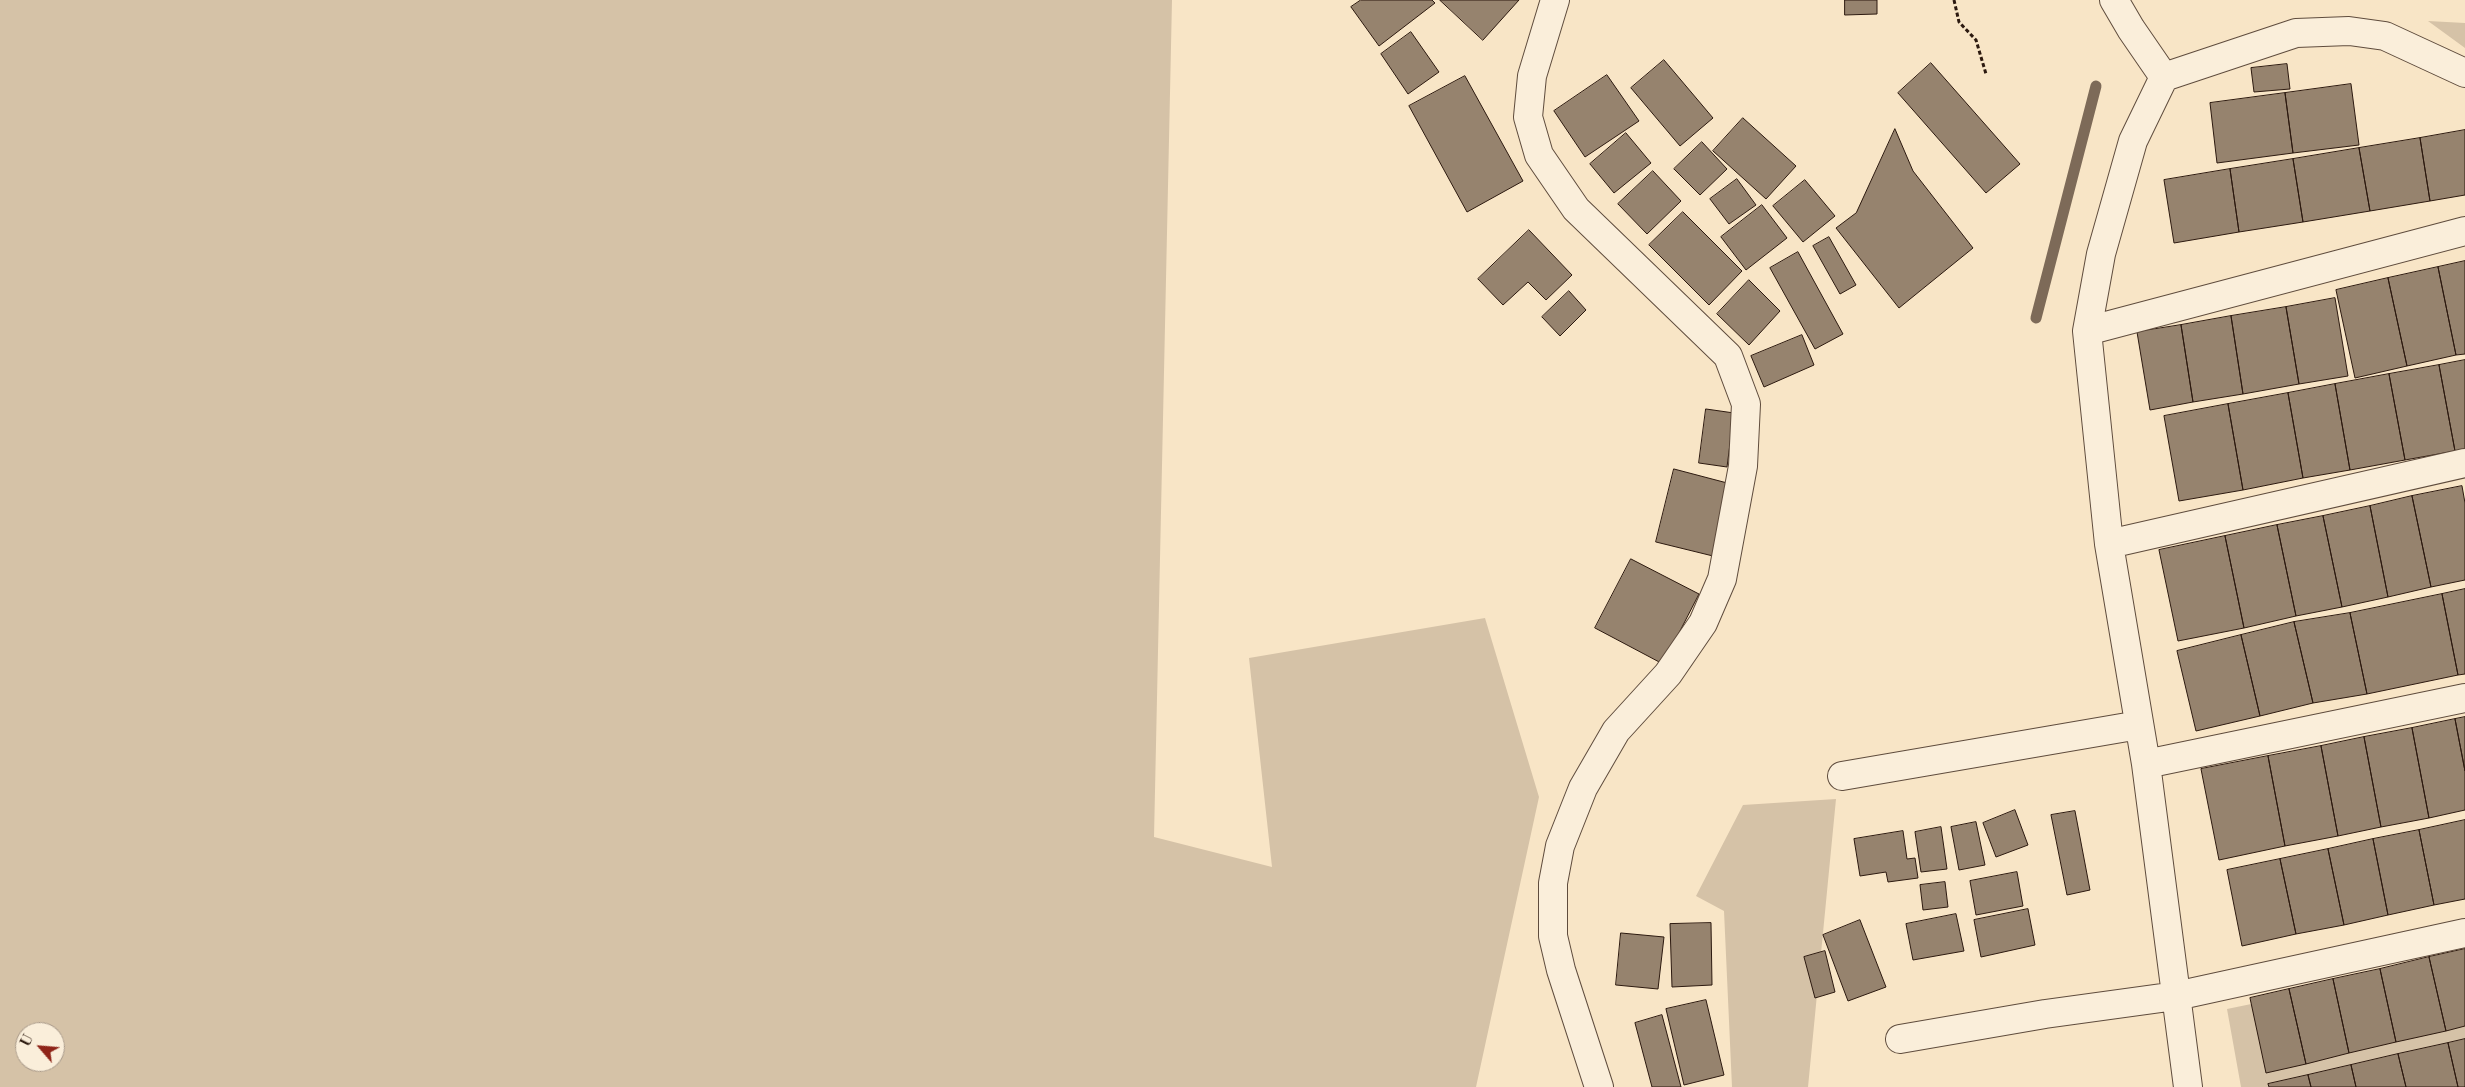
<!DOCTYPE html>
<html>
<head>
<meta charset="utf-8">
<style>
  body { margin:0 }
  #map { position:relative; width:2465px; height:1087px; overflow:hidden; background:#f8e5c6; font-family:"Libre Bodoni",serif }
  canvas { display:block }
  .north { position:absolute; left:15px; top:1022px; width:50px; height:50px; box-sizing:border-box; background:#faeeda; border:1px solid #a89989; border-radius:50%; rotate:297deg; font-size:14px; font-weight:700; line-height:20px; text-align:center; color:#2c190f }
  .north::after { content:''; display:block; margin:auto; width:18px; height:22px; background:#8f2418; clip-path:polygon(50% 0,100% 100%,50% 72%,0 100%) }
</style>
</head>
<body>
<div id="map">
<canvas width="2465" height="1087"></canvas>
<div class="north">U</div>
</div>
<script>
const g = document.querySelector('canvas').getContext('2d');
g.lineJoin = 'round';
function fill(path, color) {
  g.fillStyle = color;
  g.fill(path, 'evenodd');
}
function trace(path, color, width, dash) {
  g.strokeStyle = color;
  g.lineWidth = width;
  g.lineCap = dash ? 'butt' : 'round';
  g.setLineDash(dash || []);
  g.stroke(path);
}
const green = new Path2D(`
  M0 0H1172L1154 837 1272 867 1249 658 1485 618 1539 797 1476 1087H0ZM25 1032H55V1062H25Z
  M2428 21 2465 23V48Z
  M1836 799 1808 1087H1732L1724 911 1696 896 1743 805Z
  M2465 960V1087H2241L2227 1009Z`);
const stream = new Path2D(`
  M2036 318 2096 86`);
const building = new Path2D(`
  M1361 0H1432L1435 3 1379 46 1351 7Z
  M1440 0H1519L1483 40Z
  M1845 0H1877V14L1845 15Z
  M1411 32 1439 72 1408 94 1381 54Z
  M1664 60 1713 118 1680 146 1631 88Z
  M1931 63 2020 164 1986 193 1898 93Z
  M2287 64 2290 89 2254 92 2251 68Z
  M1607 75 1639 121 1585 157 1554 111Z
  M1465 76 1523 181 1467 212 1409 106Z
  M2351 84 2359 145 2293 153 2285 93Z
  M2285 93 2293 153 2217 163 2210 103Z
  M1743 118 1796 166 1766 199 1713 151Z
  M1895 129 1913 171 1973 248 1899 308 1836 228 1856 213Z
  M2465 130V195L2430 201 2420 138Z
  M1626 133 1651 163 1614 193 1590 164Z
  M2420 138 2430 201 2370 211 2359 148Z
  M1702 142 1727 169 1700 195 1674 169Z
  M2359 148 2370 211 2303 222 2293 159Z
  M2293 159 2303 222 2239 232 2230 169Z
  M2230 169 2239 232 2174 243 2164 180Z
  M1653 171 1681 201 1647 234 1618 204Z
  M1737 179 1756 205 1729 224 1710 199Z
  M1805 180 1835 216 1803 242 1773 206Z
  M1762 205 1787 238 1746 270 1721 237Z
  M1683 212 1742 271 1709 305 1649 245Z
  M1529 230 1572 275 1546 300 1528 282 1503 305 1478 279Z
  M1829 237 1856 285 1840 294 1813 246Z
  M1798 252 1843 334 1815 349 1770 268Z
  M2465 261V354L2456 355 2438 267Z
  M2438 267 2456 355 2407 366 2388 278Z
  M2388 278 2407 366 2355 378 2336 290Z
  M1749 280 1780 311 1749 345 1717 314Z
  M1569 291 1586 310 1560 336 1542 317Z
  M2335 298 2348 376 2299 384 2286 307Z
  M2286 307 2299 384 2243 394 2231 316Z
  M2231 316 2243 394 2193 402 2181 325Z
  M2181 325 2193 402 2150 410 2137 332Z
  M1802 335 1814 365 1764 387 1751 356Z
  M2465 360V449L2455 451 2439 365Z
  M2439 365 2455 451 2405 460 2389 374Z
  M2389 374 2405 460 2350 470 2335 384Z
  M2335 384 2350 470 2303 478 2288 393Z
  M2288 393 2303 478 2243 490 2228 404Z
  M2228 404 2243 490 2179 501 2164 416Z
  M1706 409 1734 413 1727 467 1699 463Z
  M1674 469 1731 484 1713 556 1656 542Z
  M2462 486 2465 503V580L2431 587 2412 496Z
  M2412 496 2431 587 2388 597 2370 506Z
  M2370 506 2388 597 2342 607 2323 516Z
  M2323 516 2342 607 2296 616 2277 525Z
  M2277 525 2296 616 2244 628 2225 536Z
  M2225 536 2244 628 2178 641 2159 550Z
  M1631 559 1699 594 1663 664 1595 628Z
  M2465 589V674L2458 675 2442 594Z
  M2442 594 2458 675 2367 694 2350 613Z
  M2350 613 2367 694 2313 703 2294 622Z
  M2294 622 2313 703 2260 716 2241 635Z
  M2241 635 2260 716 2196 731 2177 651Z
  M2465 717V771L2455 719Z
  M2455 719 2465 771V810L2429 818 2412 728Z
  M2412 728 2429 818 2381 827 2364 737Z
  M2364 737 2381 827 2338 836 2321 746Z
  M2321 746 2338 836 2285 846 2268 756Z
  M2268 756 2285 846 2219 860 2201 769Z
  M2015 810 2028 845 1996 857 1983 823Z
  M2075 811 2090 890 2067 895 2051 815Z
  M2465 820V899L2434 905 2419 830Z
  M1976 822 1985 865 1959 870 1951 827Z
  M1941 827 1947 869 1921 872 1915 832Z
  M2419 830 2434 905 2388 915 2373 839Z
  M1903 831 1907 859 1915 858 1918 878 1888 882 1886 872 1860 876 1854 839Z
  M2373 839 2388 915 2344 925 2328 849Z
  M2328 849 2344 925 2296 934 2280 859Z
  M2280 859 2296 934 2242 946 2227 870Z
  M2017 872 2023 906 1976 915 1970 881Z
  M1945 882 1948 907 1923 910 1920 885Z
  M2028 909 2035 945 1981 957 1974 920Z
  M1956 914 1964 951 1913 960 1906 924Z
  M1860 920 1886 987 1848 1001 1823 935Z
  M1711 923 1712 985 1672 987 1670 924Z
  M1621 933 1664 937 1658 989 1616 985Z
  M2465 949V1026L2446 1031 2429 957Z
  M1825 951 1835 992 1815 998 1804 957Z
  M2429 957 2446 1031 2396 1042 2380 969Z
  M2380 969 2396 1042 2349 1053 2333 979Z
  M2333 979 2349 1053 2306 1064 2289 989Z
  M2289 989 2306 1064 2266 1073 2250 998Z
  M1706 1000 1724 1075 1684 1085 1666 1009Z
  M1662 1015 1681 1087H1652L1635 1023Z
  M2465 1039V1087H2458L2448 1043Z
  M2448 1043 2458 1087H2406L2398 1054Z
  M2398 1054 2406 1087H2356L2351 1065Z
  M2351 1065 2356 1087H2311L2308 1075Z
  M2308 1075 2311 1087H2269L2268 1084Z`);
const path = new Path2D(`
  M1954 0 1959 22 1976 40 1986 74`);
const minor = new Path2D(`
  M1555 0 1532 76 1528 117 1539 155 1576 209 1728 356 1746 404 1743 466 1722 579 1703 623 1668 674 1616 731 1583 788 1560 846 1553 883V936L1561 970 1599 1087
  M2114 0 2131 29 2164 77 2133 141 2101 254 2087 331 2109 544 2146 764 2188 1087
  M2164 77 2296 33 2349 31 2385 36 2465 73
  M2087 331 2465 231
  M2109 544 2465 463
  M2146 764 2465 698
  M1842 776 2139 725
  M1900 1039 2045 1014 2176 996 2465 933`);
fill(green, '#d5c2a7');
trace(stream, '#7d6a58', 11);
fill(building, '#96836e');
trace(building, '#2c190f', 1);
trace(minor, '#5f4c3d', 30);
trace(path, '#2c190f', 3, [4, 2.5]);
trace(minor, '#faeeda', 28);
</script>
</body>
</html>
